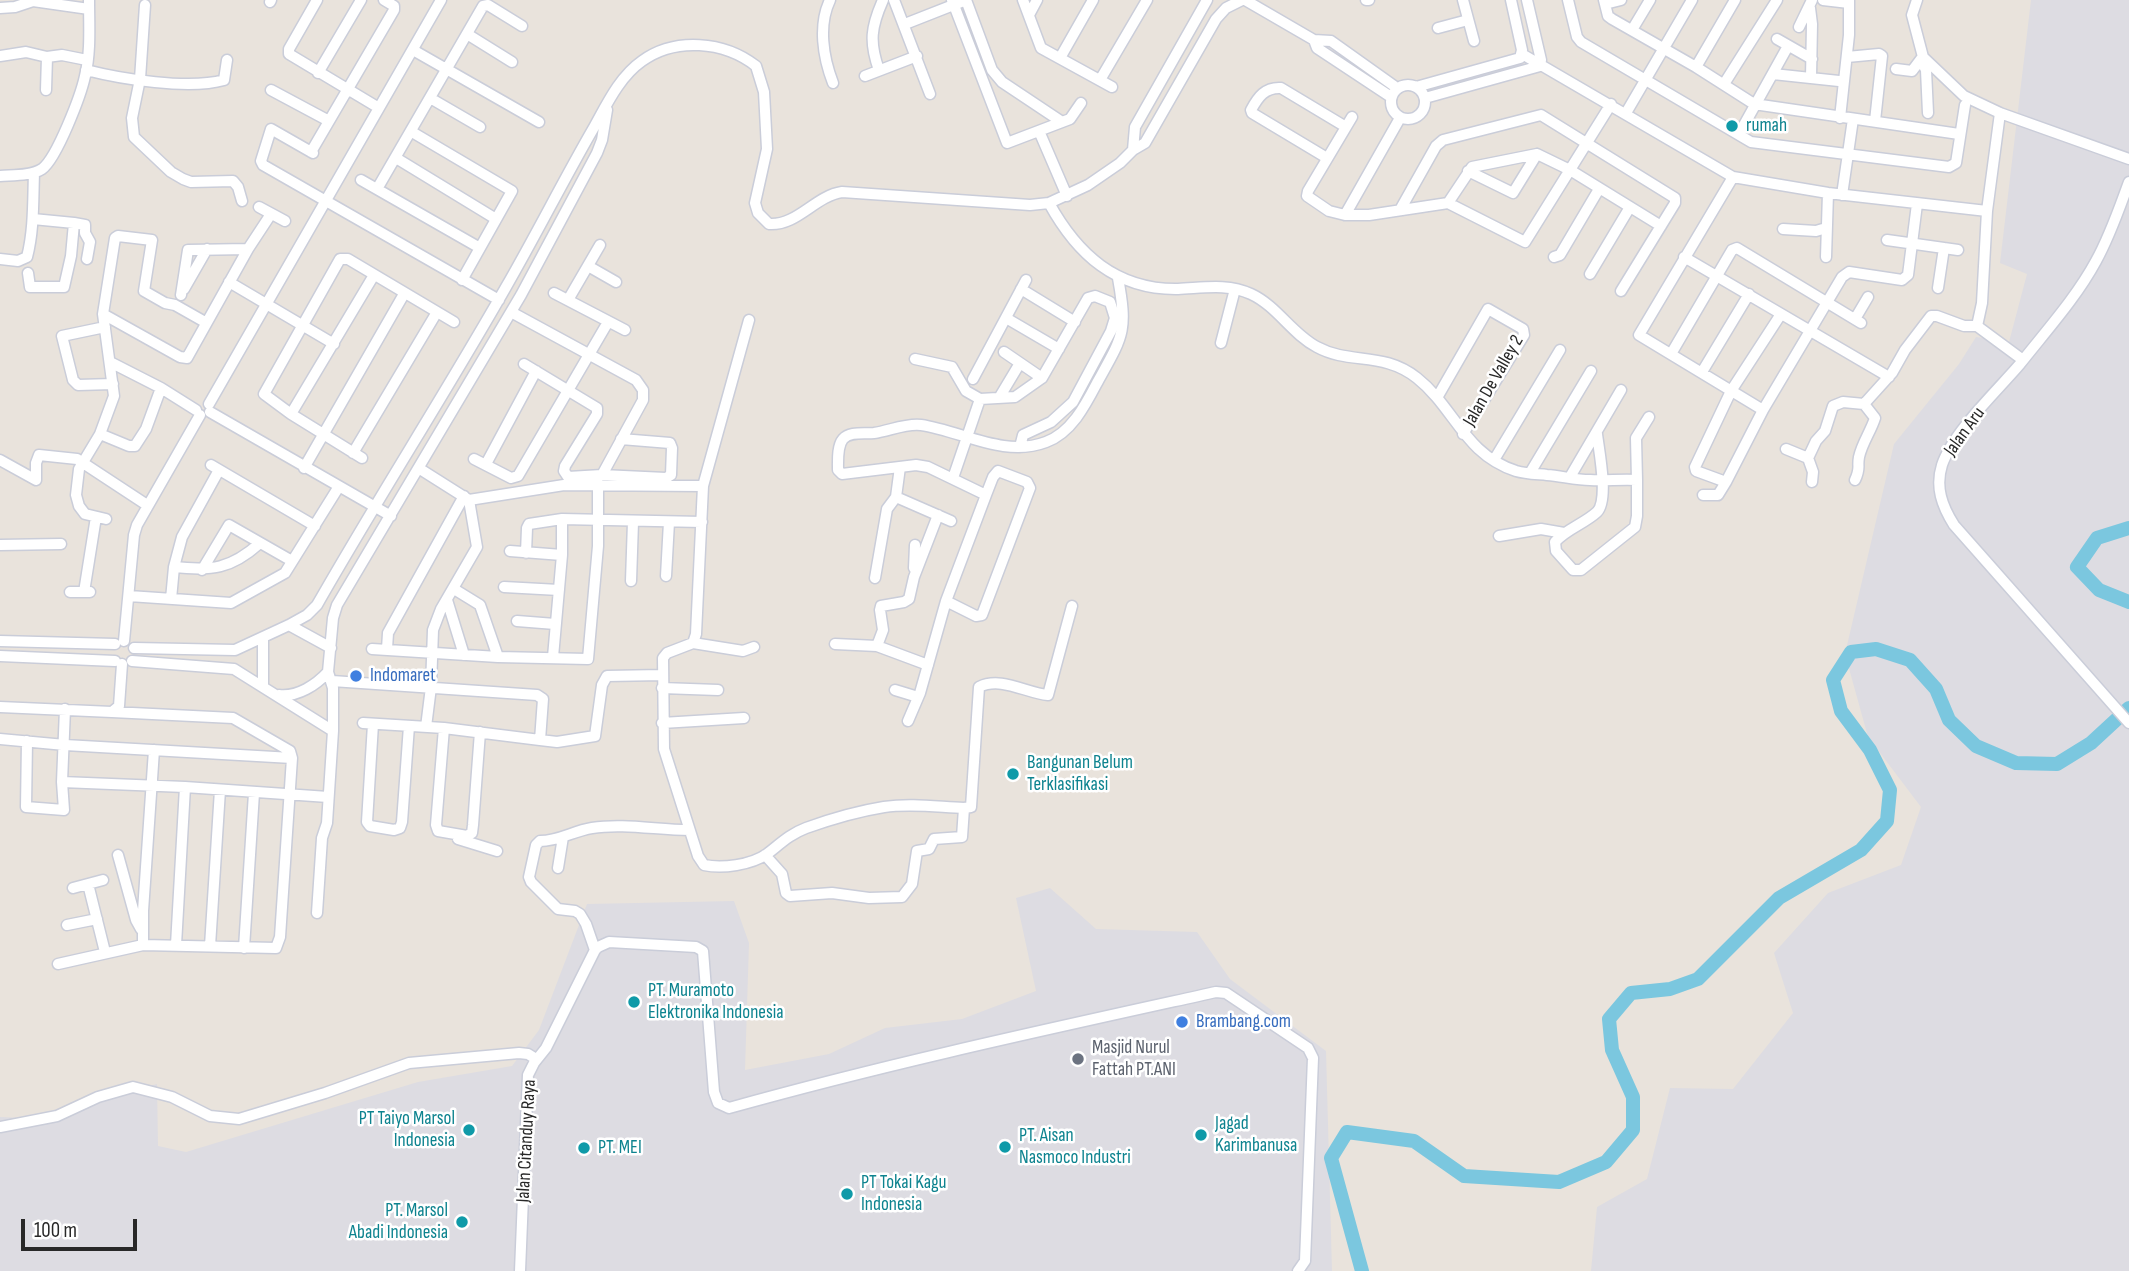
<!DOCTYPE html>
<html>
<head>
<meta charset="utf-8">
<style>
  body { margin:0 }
  #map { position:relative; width:2129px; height:1271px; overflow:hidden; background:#e9e3dc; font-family:"Sofia Sans Condensed",sans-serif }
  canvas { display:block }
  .scale { position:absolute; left:21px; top:1219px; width:116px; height:32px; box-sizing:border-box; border:4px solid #282828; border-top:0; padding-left:9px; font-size:21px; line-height:24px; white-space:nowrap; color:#282828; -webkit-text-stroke:5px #fff; paint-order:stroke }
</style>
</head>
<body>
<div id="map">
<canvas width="2129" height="1271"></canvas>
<div class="scale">100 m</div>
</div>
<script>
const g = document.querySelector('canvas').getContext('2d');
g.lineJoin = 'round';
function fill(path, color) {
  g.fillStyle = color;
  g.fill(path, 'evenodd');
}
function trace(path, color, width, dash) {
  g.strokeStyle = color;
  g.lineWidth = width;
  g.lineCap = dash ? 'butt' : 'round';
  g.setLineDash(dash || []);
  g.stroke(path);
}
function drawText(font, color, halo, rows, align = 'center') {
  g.font = font + ' "Sofia Sans Condensed",sans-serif';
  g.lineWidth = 5;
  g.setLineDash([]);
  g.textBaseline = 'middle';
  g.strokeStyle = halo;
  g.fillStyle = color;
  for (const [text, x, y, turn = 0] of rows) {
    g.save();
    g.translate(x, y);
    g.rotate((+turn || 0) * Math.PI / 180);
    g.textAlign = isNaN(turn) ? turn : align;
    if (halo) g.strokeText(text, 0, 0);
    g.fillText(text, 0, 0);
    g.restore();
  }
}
const industrial = new Path2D(`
  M2031 0H2129V1271H1591L1597 1207 1647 1179 1670 1088 1733 1089 1793 1013 1774 953 1828 893 1901 865 1921 807 1868 737 1845 654 1894 444 1959 364 1976 337 2009 342 2027 274 2000 263Z
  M1050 888 1096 929 1197 932 1230 979 1326 1051 1332 1271H0V1117L25 1118 157 1084 158 1146 186 1152 418 1082 512 1066 539 1030 587 904 734 901 749 943 745 1070 829 1054 885 1028 962 1019 1036 991 1016 898Z`);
const river = new Path2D(`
  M2129 528 2097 538 2077 567 2099 590 2129 602
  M1362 1271 1331 1158 1347 1132 1414 1141 1464 1176 1559 1182 1606 1162 1633 1130V1097L1612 1050 1609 1019 1631 993 1670 989 1698 979 1779 898 1861 850 1887 821 1890 790 1870 750 1841 711 1833 680 1851 652 1876 649 1910 660 1936 689 1949 720 1976 746 2016 763 2057 764 2091 743 2129 708`);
const minor = new Path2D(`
  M317 0 289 49V54L379 108
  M830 0C818 25 823 57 833 83
  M894 0 930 94
  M952 0 1007 143 1070 119 1081 103
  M1023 0 1041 48 1112 87
  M1245 0 1314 40
  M1366 0H1369
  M1463 0 1474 41
  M1568 0 1577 37 1581 42 1751 142 1949 167 1956 163 1965 105
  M1604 0 1608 16 1612 19 1696 67 1754 104 1959 134
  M1823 0 1849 3
  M1917 0 1912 15 1923 57 1964 96 2000 113 2129 159
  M270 2 271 0
  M1605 4 1621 0
  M145 5 140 79 132 118 134 137 171 172 183 179 191 182 233 181 238 187 242 201
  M0 8 15 7 33 1 89 9
  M1810 8 1812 24 1811 78
  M1029 15 1037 0
  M905 24 966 0 992 70 1002 82 1062 122
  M1799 27 1812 0
  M1438 28 1468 20
  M1632 30 1650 0
  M467 34 512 62
  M1777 39 1812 59
  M413 50 539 122
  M1522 54 1733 177 1828 193 1987 211
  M0 56 26 52 47 57
  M1847 57 1879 54 1882 56 1875 121
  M1060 58 1093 0
  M1919 63 1924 66 1926 70 1928 113
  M1696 67 1735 0
  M1896 69 1912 71 1921 59
  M86 70C121 79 189 90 224 80L227 60
  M879 70C869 42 871 27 883 0
  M318 73 361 0
  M1773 74 1839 81
  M865 76 917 56
  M1100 80 1147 0
  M1724 84 1777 0
  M1391 102a17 17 0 1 1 34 0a17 17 0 1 1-34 0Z
  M1416 87 1520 58 1522 50 1511 0
  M46 90 47 57 62 55 87 60
  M271 90 329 121
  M1391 97 1317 48 1314 40 1331 41 1397 88
  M430 98 480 127
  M1425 98 1540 66 1541 60 1527 0
  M1626 113 1692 0
  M1352 117 1308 191 1307 196 1329 211 1345 215H1369L1448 203 1525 242 1611 104
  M1840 118 1849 35V0
  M1039 131 1067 196
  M412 132 512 191 462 280
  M1739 134 1788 46
  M1133 150 1135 127 1207 0
  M311 152 394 10V6L384 0
  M313 153 271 129 261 161 263 165 499 300
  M396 158 496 219
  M1327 158 1252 113 1251 110C1258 97 1265 87 1281 88L1346 127
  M1468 171 1513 193 1537 154
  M0 176C13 175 31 176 42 169 57 158 81 95 85 76 91 53 89 24 89 0
  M1733 177 1639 335 1763 410
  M361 180 480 248
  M2129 182C2119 209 2110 236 2096 261 2076 298 2046 331 2020 364 1997 391 1953 432 1942 465 1935 487 1942 506 1954 525L2129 723
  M377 189 483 6 488 5 522 26
  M1842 195 1853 119
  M1049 203C1077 254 1116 290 1178 289 1203 288 1227 283 1251 294 1277 306 1292 334 1317 347 1350 365 1383 351 1417 378 1455 408 1464 454 1516 471 1526 474 1537 474 1547 475 1561 476 1576 480 1590 480 1605 481 1621 479 1637 480L1636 438 1649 417
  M1448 203 1472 167 1537 154 1570 170 1661 226
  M259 207 285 221
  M1400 210 1436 146 1443 140 1541 115 1675 198V203L1621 291
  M1345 215 1400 118
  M33 219 74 223
  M1783 229 1816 231 1826 228
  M1887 240 1958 250
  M1554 257 1560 255 1599 189
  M1684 257 1889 377
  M1826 257 1828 193
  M0 259 18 261 27 257C34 230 33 201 34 173
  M588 266 616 282
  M28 273 30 287H64L71 256 74 223 85 225V233L90 242 87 259
  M1590 274 1630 207
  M229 282 334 344
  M1938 288 1944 248
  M184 289 207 249
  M1021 289 1075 322
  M554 293 625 330
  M181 295 188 250 248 249
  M568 300 600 245
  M511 312 636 380 643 390V400L602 475
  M103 314 180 357 187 358 248 249 271 214
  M1006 318 1059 349
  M1855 319 1868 297
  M1977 326 1982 303 1987 211 2000 113
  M105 327 62 336 73 380 78 385 113 384
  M1221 343 1235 289
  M1004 352 1042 378
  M1671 354 1732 250 1737 248 1861 323
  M915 359 952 367 966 391 980 399
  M110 362 161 388 196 410
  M524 364 597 408V414L565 466 564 471 568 477 602 475 666 478 671 475 672 448 670 443 621 439
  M1702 372 1749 294
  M973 379 1026 280
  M161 388 146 429 135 446H129L100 434 114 396 103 314 115 238 118 236 152 240 144 291 165 303 175 305 205 322
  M1438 396 1488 309 1523 329 1524 335 1463 434
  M999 398 1020 363
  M209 404 441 0
  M210 412 391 516
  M291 414 374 275
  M100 434 79 469 76 495 79 506 85 514 106 519
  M1597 434C1599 451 1609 500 1597 512 1584 524 1566 529 1555 542L1556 551 1573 570H1581L1635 527 1637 516V480
  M1786 449 1808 458
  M353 453 437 312
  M362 458 291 414 264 394 340 259H348L454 322
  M474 459 511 478 518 476 608 322
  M0 460 36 480V463L39 455 77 459 147 505
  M1494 460 1560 350
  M486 464 536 371
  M211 465 315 526
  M900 467 896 497 951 521
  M304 468 404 294
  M420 469 469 500 477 547 441 609 433 630 431 687 426 727
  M1530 473 1591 371
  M1570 477 1621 390
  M953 478 980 399 1015 397 1042 378 1088 298 1095 296 1110 302 1115 318 1111 331 1073 402 1051 422 1023 435 1020 447
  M1855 480C1861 467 1857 468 1859 457 1862 443 1871 431 1875 418L1864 404
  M1726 482 1696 471 1695 467 1731 391 1781 314
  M1812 482 1813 472 1808 458 1816 441 1825 431 1833 406 1843 402 1864 404 1892 373 1905 350 1931 316H1937L1964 326H1977L2023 360
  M703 486 749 320
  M986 495 993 477 998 471 1027 482 1030 488 982 615 976 616 946 601 986 495 928 467 916 465 842 474 838 470C838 461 837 446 843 439 850 431 864 434 874 433 889 431 906 423 921 425 962 431 1004 458 1046 442 1071 433 1085 406 1097 383 1123 336 1128 332 1118 278
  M1703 495H1718L1726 482 1763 410 1842 277 1849 272 1902 280 1908 275 1917 204
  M469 500 564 485 703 486 696 634 693 643 667 653 663 658 664 749 698 856 704 865C722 869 751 865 767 854 780 844 790 834 806 828 831 819 859 811 884 807 911 803 938 807 964 808L971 807 979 687C1001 676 1026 693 1048 695L1072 606
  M1499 536 1541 529 1564 533
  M0 545 61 544
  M510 551 562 555
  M526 553 527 528 529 524 562 519 702 522
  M174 567C212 571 231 569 260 543
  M914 568 915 545
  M202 570 229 525 292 561
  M666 576 669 522
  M875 578 887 509 896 497
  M631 581 633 522
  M504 587 559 590
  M454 589 480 605 498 657
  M70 592H90
  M84 592 96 517
  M129 596 231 603 285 573 338 488
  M171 599 174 567 182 537 219 470
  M447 600 464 655
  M517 621 555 624
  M289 625 331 648
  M0 641 115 644
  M124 641 134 535 137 525 200 415
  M693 643 743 651 754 647
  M835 644 877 646 928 665
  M877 646 883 630 880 610 881 606 904 602 909 599 914 577 938 515
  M134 648 235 650 289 625 307 615 317 605C378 498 445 394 506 287 536 235 563 181 593 129 606 106 619 77 642 61 675 37 724 41 756 66L764 92 767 149 755 203 758 213 769 224C797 226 815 196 842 192L1030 205 1049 203 1088 185 1120 163 1133 150 1145 143 1216 19 1226 8 1242 0
  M372 649 498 657 588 659 598 546V483
  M387 649 388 633 464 496
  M0 656 115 661
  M553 657 562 555V519
  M132 661 234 669 333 731
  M332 681 537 695 543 699 540 740 444 728 363 723
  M263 685V638
  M662 688 718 690
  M895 690 918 697
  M279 695C298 697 316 685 328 672
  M0 707 112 712 119 706 122 664
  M112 712 233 718 290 751 292 758 280 937 276 948 143 945V911L154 750
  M908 721 920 693 946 601
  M662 723 744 718
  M373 724 367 822 370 826 394 830 400 828 402 822 409 726
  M444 728 436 825 438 831 467 836 472 833 473 825 480 732
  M0 739 65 745 292 758
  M540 740 557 742 595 736 602 685 607 676 662 675
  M27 741 26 807 64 810 62 782 65 709
  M62 782 185 787 328 797
  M458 839 497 851
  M118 855 136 920 141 929
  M765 855 782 874 786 893 790 896 832 893 869 898 902 897 912 884 917 851 929 849 934 839 962 837 964 808
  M558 868 563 837
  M88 884 105 952
  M73 888 103 880
  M317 913 322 838 327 823 333 731V688L328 672 333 618 337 605 521 295 597 153 602 140 607 110
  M67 925 97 919
  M176 945 185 787
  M210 946 220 790
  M244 948 254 793
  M595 950 586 924 580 914 575 911 558 909 531 882 529 877 536 845 540 841C559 841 573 831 592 828 623 823 658 830 689 830
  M58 964 143 945
  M0 1127 57 1116 98 1097 133 1087 172 1097 210 1116 239 1119 325 1093 409 1063 519 1053 528 1054 536 1059
  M520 1271 528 1075 534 1063 546 1048 595 950 598 947 609 942 696 947 703 951 714 1092 718 1103 729 1108C890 1063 1053 1028 1216 992L1226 993 1308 1048 1313 1058 1305 1261 1298 1271`);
const markers = [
  [1732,126,7,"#0f9aa8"],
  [356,676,7,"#3f7fe0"],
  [1013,774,7,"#0f9aa8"],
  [634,1002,7,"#0f9aa8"],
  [1182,1022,7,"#3f7fe0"],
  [1078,1059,7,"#6b7280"],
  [469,1130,7,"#0f9aa8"],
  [1201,1135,7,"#0f9aa8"],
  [1005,1147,7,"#0f9aa8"],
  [584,1148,7,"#0f9aa8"],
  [847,1194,7,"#0f9aa8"],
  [462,1222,7,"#0f9aa8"]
];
const cultureNames = [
  ["rumah",1746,126],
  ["Bangunan Belum",1027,763],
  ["Terklasifikasi",1027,785],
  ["PT. Muramoto",648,991],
  ["Elektronika Indonesia",648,1013],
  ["PT Taiyo Marsol",455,1119,"right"],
  ["Indonesia",455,1141,"right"],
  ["Jagad",1215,1124],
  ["Karimbanusa",1215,1146],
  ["PT. Aisan",1019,1136],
  ["Nasmoco Industri",1019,1158],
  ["PT. MEI",598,1148],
  ["PT Tokai Kagu",861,1183],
  ["Indonesia",861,1205],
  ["PT. Marsol",448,1211,"right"],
  ["Abadi Indonesia",448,1233,"right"]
];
const streetNames = [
  ["Jalan De Valley 2",1494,381,-60],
  ["Jalan Aru",1965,432,-54],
  ["Jalan Citanduy Raya",527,1141,-87]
];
const shopNames = [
  ["Indomaret",370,676],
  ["Brambang.com",1196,1022]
];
const worshipNames = [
  ["Masjid Nurul",1092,1048],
  ["Fattah PT.ANI",1092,1070]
];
fill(industrial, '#dddce2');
trace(river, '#7bc7df', 14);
trace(minor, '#cacdd9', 13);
trace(minor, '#fff', 10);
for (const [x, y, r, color] of markers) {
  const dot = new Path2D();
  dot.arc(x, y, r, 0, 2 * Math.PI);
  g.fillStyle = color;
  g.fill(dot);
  trace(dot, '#fff', 2.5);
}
drawText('19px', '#0d838f', '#fff', cultureNames, 'left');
drawText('19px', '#282828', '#fff', streetNames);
drawText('19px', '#366cbe', '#fff', shopNames, 'left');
drawText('19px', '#5b616d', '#fff', worshipNames, 'left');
</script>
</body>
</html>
